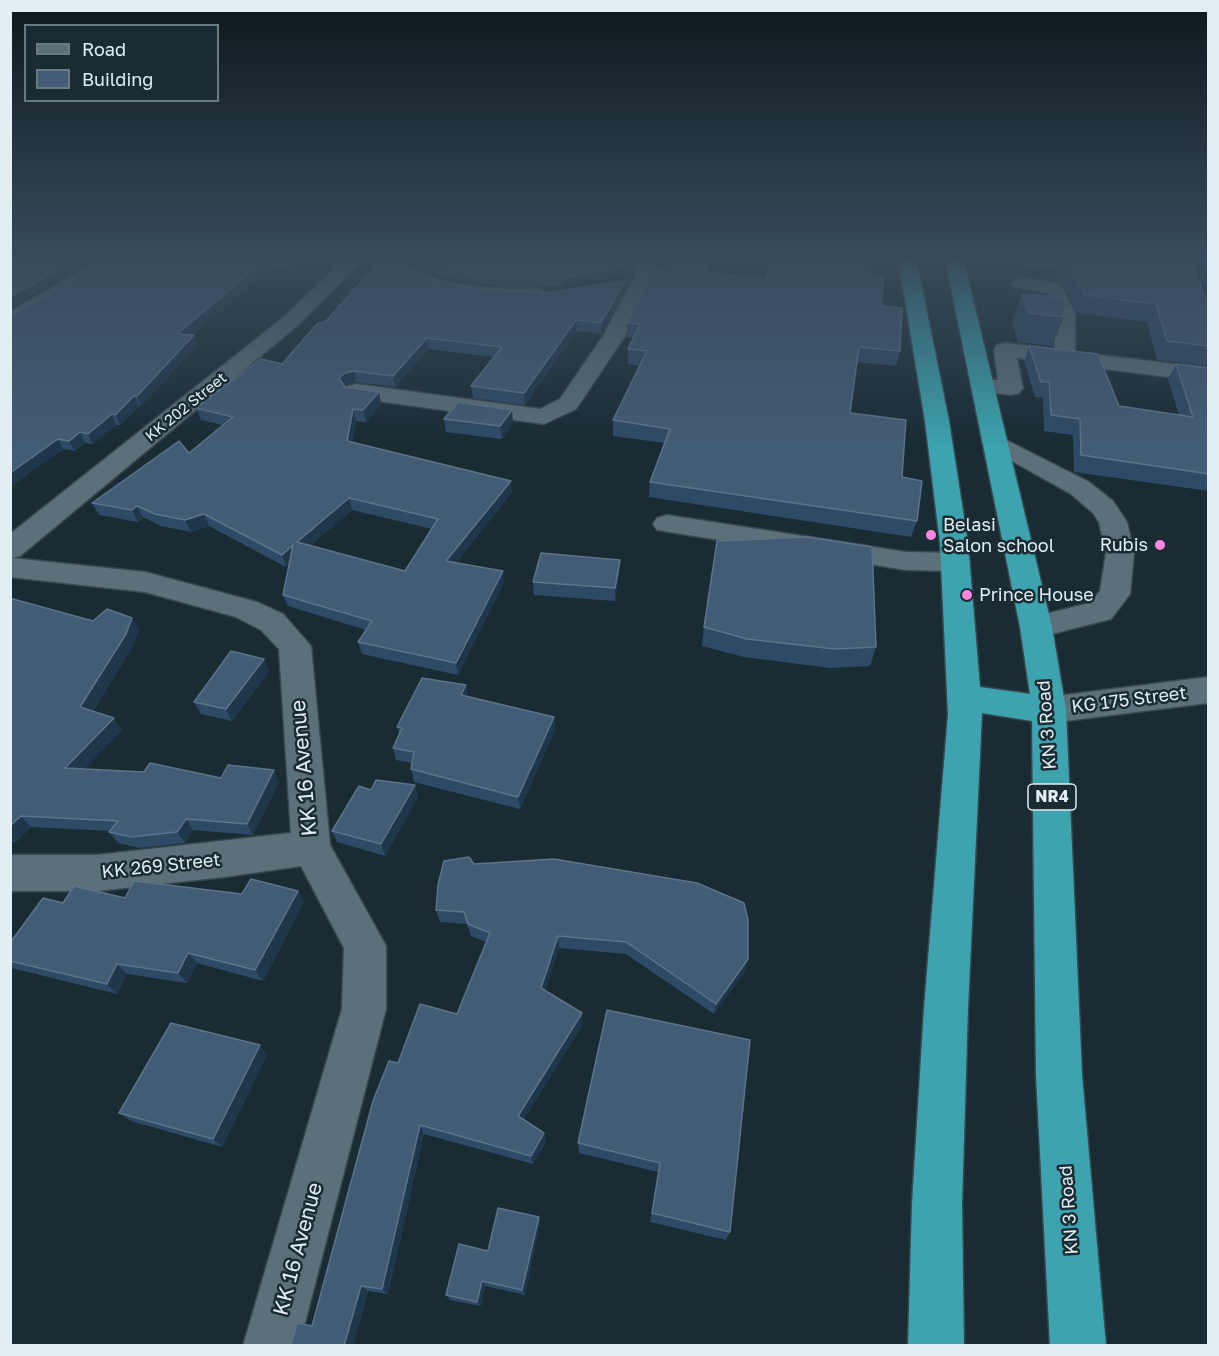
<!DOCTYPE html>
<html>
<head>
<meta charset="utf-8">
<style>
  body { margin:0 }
  #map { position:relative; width:1219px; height:1356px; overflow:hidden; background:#192c34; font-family:"Golos Text",sans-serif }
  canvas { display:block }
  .frame { position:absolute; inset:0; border:12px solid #e2eef3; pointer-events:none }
  .legend { position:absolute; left:24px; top:24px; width:195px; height:78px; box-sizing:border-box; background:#192c34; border:2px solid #697a80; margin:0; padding:8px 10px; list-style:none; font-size:18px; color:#e2eef3 }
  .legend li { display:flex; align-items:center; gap:12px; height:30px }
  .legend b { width:30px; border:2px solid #697a80 }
</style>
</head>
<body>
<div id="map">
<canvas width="1219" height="1356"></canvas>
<div class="frame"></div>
<ul class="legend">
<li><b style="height:8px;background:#5c707a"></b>Road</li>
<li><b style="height:16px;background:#435c75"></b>Building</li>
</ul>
</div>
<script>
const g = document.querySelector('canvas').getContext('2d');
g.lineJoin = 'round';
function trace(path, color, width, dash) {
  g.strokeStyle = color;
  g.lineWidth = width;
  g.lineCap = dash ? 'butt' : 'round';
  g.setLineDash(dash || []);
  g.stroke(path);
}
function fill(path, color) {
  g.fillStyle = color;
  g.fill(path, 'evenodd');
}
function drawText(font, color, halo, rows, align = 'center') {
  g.font = font + ' "Golos Text",sans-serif';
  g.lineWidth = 5;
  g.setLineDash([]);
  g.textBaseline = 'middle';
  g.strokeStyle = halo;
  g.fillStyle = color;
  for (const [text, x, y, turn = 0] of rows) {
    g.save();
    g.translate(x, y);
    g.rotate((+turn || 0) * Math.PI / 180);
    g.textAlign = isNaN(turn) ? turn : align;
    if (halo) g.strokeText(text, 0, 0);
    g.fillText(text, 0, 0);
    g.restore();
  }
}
const minor = new Path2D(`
  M102 258H124L17 325 10 327V312Z
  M346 258H365L298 325 20 556 12 558 145 572 257 602 283 614 311 646 330 845 386 946V1009L299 1346H243L342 1009 344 948 301 866 224 877 97 891H10V855H97L291 833 279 649 261 630 236 617 145 592 10 577V534L284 317Z
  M371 258C397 256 414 273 440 280 471 288 505 289 537 289L544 291 547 295 544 299 537 301C495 300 397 295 371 258Z
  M635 258H653L654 278 625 336 576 409 544 424 356 398 348 396 344 391 348 386 356 384 540 409 560 399 603 336 634 278Z
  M1021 277 1061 284 1075 313V352L1208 368V382L1017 358 1023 388 1019 393 1011 395 975 390 972 385 975 380H998L994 350 997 345 1005 343 1054 349C1057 329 1056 311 1047 293L1014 287 1011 283Z
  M994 434 1089 482 1113 501 1127 522 1134 553 1130 594 1111 619 1036 638 1025 635 1020 627 1025 619 1090 603 1100 591 1106 553 1099 522 1093 513 1071 494 985 446 982 441 985 436Z
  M667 515 906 552 955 553 965 555 970 562 965 569 955 571 906 570 657 530 653 524 657 518Z
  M1208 677V703L1049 723 1037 719 1032 710 1037 701 1049 697Z`);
const highway = new Path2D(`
  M898 258H916L949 421 968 543 980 687 1030 694 1020 627 945 258H963L1052 627 1066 710 1082 1075 1106 1346H1050L1036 1075 1032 721 982 713 968 1008 962 1204 964 1346H908L912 1204 924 1008 948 714 940 543 925 421Z`);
const wall = new Path2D(`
  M177 258H302L290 269 271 267 192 335H194L197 345 141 406H139L120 425H116L93 444 85 443 75 451 63 449 10 487V317L172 261Z
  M394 258H635L632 273 565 286 518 287 472 283 439 275Z
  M697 258H711L710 268 708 272 766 279 773 258H804L802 260 864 271 871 276 881 306 900 351 896 366 857 362 850 413 902 477 917 521 911 537 649 497 650 482 664 443 613 436V420L640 366 628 364V349L633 338 627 337V323Z
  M1022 258H1200L1194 270 1209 307V366L1157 360 1147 322 1077 313 1063 283 1056 281 1055 268 1024 266Z
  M430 280 487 291 545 293 625 291 601 334 577 331 525 405 473 398 471 386 494 357 428 349 396 387 356 382 347 384 345 387 379 392 381 404 366 422 356 421 352 442 512 492 456 563 504 582 458 675 362 654 358 642 366 630 288 606 283 595 289 564 286 567 209 526 191 532 161 526 143 517 138 522 99 515 92 503 189 453 223 425 201 420 196 408 282 364 324 323ZM352 510 432 529 405 571 311 545Z
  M1022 294 1064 317 1052 346 1018 342 1012 323Z
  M1029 346 1119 406 1179 415 1168 379 1176 364 1209 368V491L1074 472 1073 435 1044 431 1043 398 1035 397 1024 361Z
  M444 419 513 422 502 439 446 432Z
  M619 572 615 601 534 595 533 582Z
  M10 600 93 621 132 618 139 630 133 646 93 711 122 730 84 769 279 782 253 835 193 830 185 843 139 848 118 843 109 832 110 831 31 827 16 842 10 841Z
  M704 627 876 647 870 666 830 668 744 657 702 646Z
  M269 671 232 721 201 714 194 702Z
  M469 697 554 717 555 730 520 809 414 782 411 769 412 763 396 760 393 748 399 734 397 727Z
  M371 790 418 797 385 856 337 842 332 831Z
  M474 864 748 959 745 971 714 1014 626 954 559 948 545 991 583 1024 524 1119 544 1133 546 1142 533 1164 424 1134 388 1294 368 1291 353 1346H277L291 1344 312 1326 398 1063 457 1014 486 942 471 936 467 924 440 922 436 910Z
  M298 891 304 902 263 981 197 963 187 983 127 974 117 994 12 968 10 967V943L63 903 125 898 242 894Z
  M607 1010 730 1232 726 1240 650 1222 658 1172 579 1153 578 1143Z
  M267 1055 222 1147 131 1121 119 1113Z
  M540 1223 525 1295 485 1286 481 1306 450 1300 446 1295 488 1251Z`);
const shadedWall = new Path2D(`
  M79 258H95L88 264 10 309V297Z
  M268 258 271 267 181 344 177 334Z
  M290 258H302L290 269 287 260Z
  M635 258 632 273 565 286V278Z
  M662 258H688L656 267V259Z
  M709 258H711L710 268 702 286 703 272Z
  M792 258H804L789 272Z
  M625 281V291L601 334V323Z
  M576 320 577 331 525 405 524 393Z
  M194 335 197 345 141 406 137 396Z
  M427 338 428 349 396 387 393 376Z
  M354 371 356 382 347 384 342 390 339 378 345 373Z
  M379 392 381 404 366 422 363 410Z
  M134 396 139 406 120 425 115 415Z
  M353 409 356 421 350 452 347 441Z
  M512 410 513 422 502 439 500 426Z
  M112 414 116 425 93 444 88 434Z
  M80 432 85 443 75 451 69 441Z
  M58 439 63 449 10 487V473Z
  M511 481 512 492 448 573 446 561Z
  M349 498 352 510 301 553 297 542Z
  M137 506 143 517 138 522 132 510Z
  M204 514 209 526 191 532 185 520Z
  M293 545 297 557 286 567 282 555Z
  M620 560 619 572 615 601V588Z
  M503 571 504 582 458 675 456 663Z
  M132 618 139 630 133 646 88 718 80 707Z
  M264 659 269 671 232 721 226 709Z
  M466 685 469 698 461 695Z
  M554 717 555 730 520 809 518 797Z
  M114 718 122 730 74 779 65 768Z
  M274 770 279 782 253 835 247 824Z
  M415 785 418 797 385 856 381 844Z
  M21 816 31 827 16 842 10 836V826Z
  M186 819 193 830 185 843 177 832Z
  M298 891 304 902 263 981 255 970Z
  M558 936 559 948 543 999 541 988Z
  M188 953 197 963 187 983 178 973Z
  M748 959 745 971 714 1014 716 1004Z
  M117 964 127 974 117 994 107 984Z
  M582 1013 583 1024 521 1124 518 1116Z
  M260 1045 267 1055 222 1147 213 1139Z
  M420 1125 424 1134 388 1294 382 1289Z
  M544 1133 546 1142 533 1164 531 1156Z
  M539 1217 540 1223 525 1295 522 1290Z
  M482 1281 485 1286 481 1306 477 1302Z
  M361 1286 368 1291 353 1346H344Z`);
const building = new Path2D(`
  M10 258H79L10 297Z
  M177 258H290L287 260 268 258 177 334 194 335 137 396H134L115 415 112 414 88 434 80 432 69 441 58 439 10 473V317L106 260 172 261Z
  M412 258H633L632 265 565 278 518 279 471 275 438 267Z
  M697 258H709L703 272 766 279 773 258H792L791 259 865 266 864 271H871V276L884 277 881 306 902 308 900 351 859 347 850 413 906 420 902 477 922 481 917 521 650 482 670 429 613 420 647 351 628 349 640 324 627 323 654 270Z
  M1062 258H1190L1209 307V346L1167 341 1156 304 1085 295 1070 265 1063 263Z
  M380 261 430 280 487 291 545 293 625 281 601 323 576 320 524 393 471 386 502 347 427 338 393 376 354 371 345 373 339 378 345 387 379 392 363 410 353 409 347 441 511 481 446 561 503 571 456 663 358 642 372 621 283 595 293 545 282 555 204 514 185 520 155 514 137 506 132 510 92 503 179 441 189 453 233 417 196 408 261 359 282 364 318 323H324ZM349 498 438 519 405 571 297 542Z
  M1022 294 1065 298 1064 317 1029 313Z
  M1029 346 1098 354 1119 406 1193 417 1176 364 1209 368V474L1081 455 1080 419 1051 415 1049 382H1041Z
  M458 402 512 410 500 426 444 419Z
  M808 537 872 547 876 647 835 649 747 639 704 627 717 541Z
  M541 553 620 560 615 588 533 582Z
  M13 599 93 621 107 609 132 618 126 634 80 707 114 718 65 768 144 772 150 763 221 778 228 765 274 770 247 824 186 819 177 832 131 837 109 832 118 821 21 816 10 826V600Z
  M231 651 264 659 226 709 194 702Z
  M422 678 466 685 461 695 554 717 518 797 411 769 414 752 393 748 402 728 397 727Z
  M376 780 415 785 381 844 332 831 359 786 371 790Z
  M469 857 474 864 554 859 697 883 744 903 748 920V959L716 1004 626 942 558 936 541 988 582 1013 518 1116 544 1133 531 1156 420 1125 382 1289 361 1286 344 1346H277L291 1344 297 1323 312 1326 373 1101 389 1061 398 1063 420 1004 457 1014 490 933 468 924 464 912 436 910 438 885 444 861Z
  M251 879 298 891 255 970 188 953 178 973 117 964 107 984 10 961V943L43 898 63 903 74 886 125 898 134 881 242 894Z
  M607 1010 750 1040 730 1232 652 1213 660 1163 578 1143Z
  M171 1023 260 1045 213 1139 119 1113Z
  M498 1208 539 1217 522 1290 482 1281 477 1302 446 1295 459 1244 488 1251Z`);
const markers = [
  [931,535,6,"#ff85df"],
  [1160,545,6,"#ff85df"],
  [967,595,6,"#ff85df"]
];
const farStreetnames = [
  ["KK 202 Street",186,407,-39]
];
const shields = [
  [1052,797,48]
];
const shieldNames = [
  ["NR4",1052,797]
];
const poiNames = [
  ["Belasi",943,525],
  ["Salon school",943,546],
  ["Rubis",1148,545,"right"],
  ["Prince House",979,595]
];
const streetNames = [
  ["KG 175 Street",1129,700,-7],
  ["KN 3 Road",1047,725,-94],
  ["KK 269 Street",161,866,-6],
  ["KN 3 Road",1069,1210,-94]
];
const nearStreetnames = [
  ["KK 16 Avenue",304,768,-95],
  ["KK 16 Avenue",298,1249,-75]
];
trace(minor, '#394850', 3);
trace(highway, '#394850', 3);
fill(minor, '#5c707a');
fill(highway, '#3ca3af');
fill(wall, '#2f4a66');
fill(shadedWall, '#1e374b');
fill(building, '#435c75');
trace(building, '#5c7389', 1.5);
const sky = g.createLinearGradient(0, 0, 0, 447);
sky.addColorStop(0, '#0e181d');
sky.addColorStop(0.58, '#384b5c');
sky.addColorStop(1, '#384b5c00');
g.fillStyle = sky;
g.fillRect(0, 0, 1219, 447);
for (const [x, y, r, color] of markers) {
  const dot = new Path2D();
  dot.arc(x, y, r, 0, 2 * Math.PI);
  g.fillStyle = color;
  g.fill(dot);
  trace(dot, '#192c34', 2);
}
drawText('15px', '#e2eef3', '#192c34', farStreetnames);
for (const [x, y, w] of shields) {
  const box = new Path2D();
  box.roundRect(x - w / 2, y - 13, w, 26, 4.5);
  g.fillStyle = '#192c34';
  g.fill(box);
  trace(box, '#e2eef3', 1.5);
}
drawText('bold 16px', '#e2eef3', null, shieldNames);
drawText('18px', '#e2eef3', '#192c34', poiNames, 'left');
drawText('18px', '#e2eef3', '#192c34', streetNames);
drawText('21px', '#e2eef3', '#192c34', nearStreetnames);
</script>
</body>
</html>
